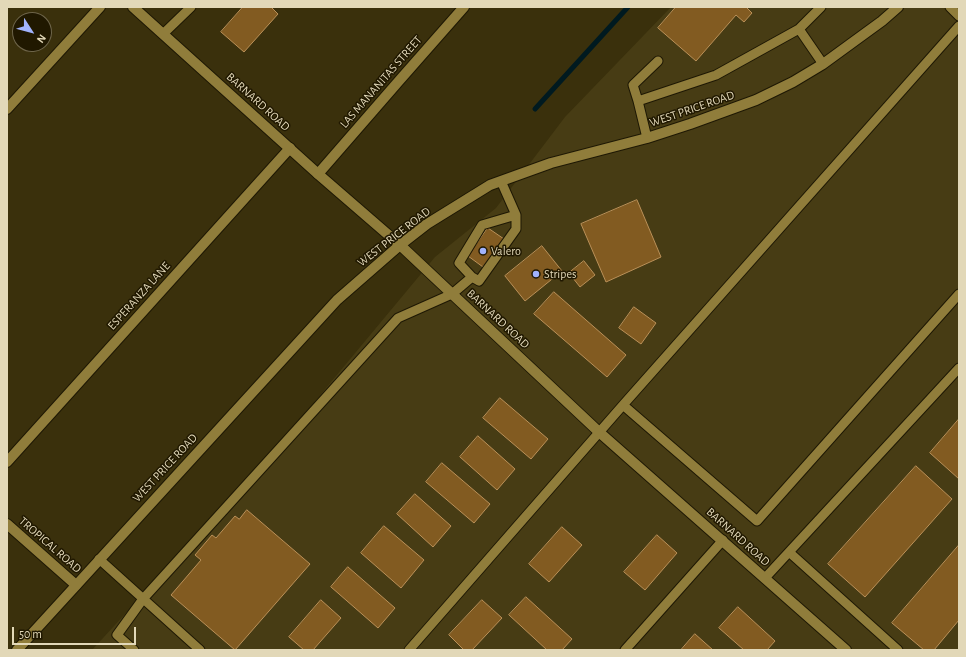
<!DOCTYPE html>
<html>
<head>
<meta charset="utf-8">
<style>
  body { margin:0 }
  #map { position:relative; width:966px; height:657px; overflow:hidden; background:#3a300c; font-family:"Alegreya Sans",sans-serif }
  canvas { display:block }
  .frame { position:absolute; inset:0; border:8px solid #e2d8b8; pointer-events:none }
  .north { position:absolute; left:12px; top:12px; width:40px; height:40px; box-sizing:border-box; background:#201800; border:1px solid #6e654a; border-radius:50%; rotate:126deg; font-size:11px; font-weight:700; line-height:16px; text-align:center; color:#e2d8b8 }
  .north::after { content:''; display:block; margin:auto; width:14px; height:18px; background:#a1b3fd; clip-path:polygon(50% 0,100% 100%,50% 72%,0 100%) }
  .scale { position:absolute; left:12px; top:627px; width:124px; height:18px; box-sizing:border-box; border:2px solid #e2d8b8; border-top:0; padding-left:5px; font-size:12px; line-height:14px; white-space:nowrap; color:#e2d8b8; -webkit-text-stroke:3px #201800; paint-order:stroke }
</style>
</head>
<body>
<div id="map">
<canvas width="966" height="657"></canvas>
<div class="frame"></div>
<div class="north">N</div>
<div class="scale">50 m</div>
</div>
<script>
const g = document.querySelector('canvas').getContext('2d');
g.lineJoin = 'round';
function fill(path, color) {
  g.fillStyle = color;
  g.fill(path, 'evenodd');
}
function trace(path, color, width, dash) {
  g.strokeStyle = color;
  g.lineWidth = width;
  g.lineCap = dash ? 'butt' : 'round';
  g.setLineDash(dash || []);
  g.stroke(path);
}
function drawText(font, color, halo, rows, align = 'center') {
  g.font = font + ' "Alegreya Sans",sans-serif';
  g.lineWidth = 3;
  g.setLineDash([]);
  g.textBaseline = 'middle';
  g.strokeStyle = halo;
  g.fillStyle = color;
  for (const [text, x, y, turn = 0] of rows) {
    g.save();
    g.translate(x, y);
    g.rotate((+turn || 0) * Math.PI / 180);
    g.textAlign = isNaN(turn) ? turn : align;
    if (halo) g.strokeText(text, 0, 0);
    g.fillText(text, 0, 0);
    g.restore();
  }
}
const built = new Path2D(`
  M671 7H959V650H92L262 465 435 257 496 208 565 117Z`);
const stream = new Path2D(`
  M535 109 628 7`);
const building = new Path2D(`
  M243 7H271L278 14 244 52 221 32Z
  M676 7H746L752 13 744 22 736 15 696 61 658 28Z
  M637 200 661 257 606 282 581 224Z
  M488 228 504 239 483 267 468 256Z
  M542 246 562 271 525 301 505 276Z
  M584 261 595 275 580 287 569 273Z
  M554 292 626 355 607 377 534 314Z
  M634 307 656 323 641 344 619 328Z
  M500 398 548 439 531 459 483 418Z
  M959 419V479L930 453Z
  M478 436 515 469 497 490 460 457Z
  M442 463 490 504 474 523 426 482Z
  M916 466 952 499 865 597 828 564Z
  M415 494 451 526 433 547 397 514Z
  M247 510 310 564 235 650 171 595 201 560 195 555 212 535 216 538 235 516 239 519Z
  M384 526 424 560 401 588 361 553Z
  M562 527 582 545 549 582 529 564Z
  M657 535 677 553 645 590 624 572Z
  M959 545V620L934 650H924L892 623Z
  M348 567 395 608 378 628 331 587Z
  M526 597 572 639 562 650H547L509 615Z
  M321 600 341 618 313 650H304L289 637Z
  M482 600 502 618 472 650H464L449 635Z
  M738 607 775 641 767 650H744L719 628Z
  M695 634 713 650H681Z`);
const service = new Path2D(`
  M950 7 959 16
  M799 29 821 7
  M163 34 191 7
  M658 61 633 85 638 101 716 75 799 29 823 64
  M638 101 647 138
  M472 277 459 263 482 225 516 215
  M623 405 757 521 959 294
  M789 552 898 650
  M99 559 200 650
  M765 578 959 368
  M134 650 117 635 143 599 398 318 452 294 472 277 479 281 516 229V215L501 181
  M409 650 623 405 959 26
  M625 650 723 540`);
const minor = new Path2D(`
  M7 109 100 7
  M318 174 398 82 464 7
  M7 462 290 148
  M7 524 76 585`);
const tertiary = new Path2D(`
  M133 7 318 174 400 245 599 432 846 650`);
const secondary = new Path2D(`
  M17 650 337 300 400 245 427 224 490 185 551 163 647 138 690 124 756 100 793 82 823 64 882 21 898 7`);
const markers = [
  [483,251,4,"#a1b3fd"],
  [536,274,4,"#a1b3fd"]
];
const streetNames = [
  ["LAS MANANITAS STREET",381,82,-49],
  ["BARNARD ROAD",258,102,42],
  ["WEST PRICE ROAD",692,109,-19],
  ["WEST PRICE ROAD",394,237,-38],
  ["ESPERANZA LANE",139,296,-48],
  ["BARNARD ROAD",498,319,43],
  ["WEST PRICE ROAD",165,468,-47],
  ["BARNARD ROAD",738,537,42],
  ["TROPICAL ROAD",50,545,41]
];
const poiNames = [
  ["Valero",491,251],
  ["Stripes",544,274]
];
fill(built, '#473c14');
trace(stream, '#001a20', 5);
fill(building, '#825b21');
trace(building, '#ba9058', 1);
trace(service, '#1e1804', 11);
trace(minor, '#1e1804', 12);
trace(tertiary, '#1e1804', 12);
trace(secondary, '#1e1804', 12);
trace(service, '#907d3b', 9);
trace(minor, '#907d3b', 10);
trace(tertiary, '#907d3b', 10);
trace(secondary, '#907d3b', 10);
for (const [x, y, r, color] of markers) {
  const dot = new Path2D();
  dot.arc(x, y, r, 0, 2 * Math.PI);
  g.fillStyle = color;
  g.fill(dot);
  trace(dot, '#201800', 1.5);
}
drawText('12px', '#e2d8b8', '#201800', streetNames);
drawText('12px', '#e2d8b8', '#201800', poiNames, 'left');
</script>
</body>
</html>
